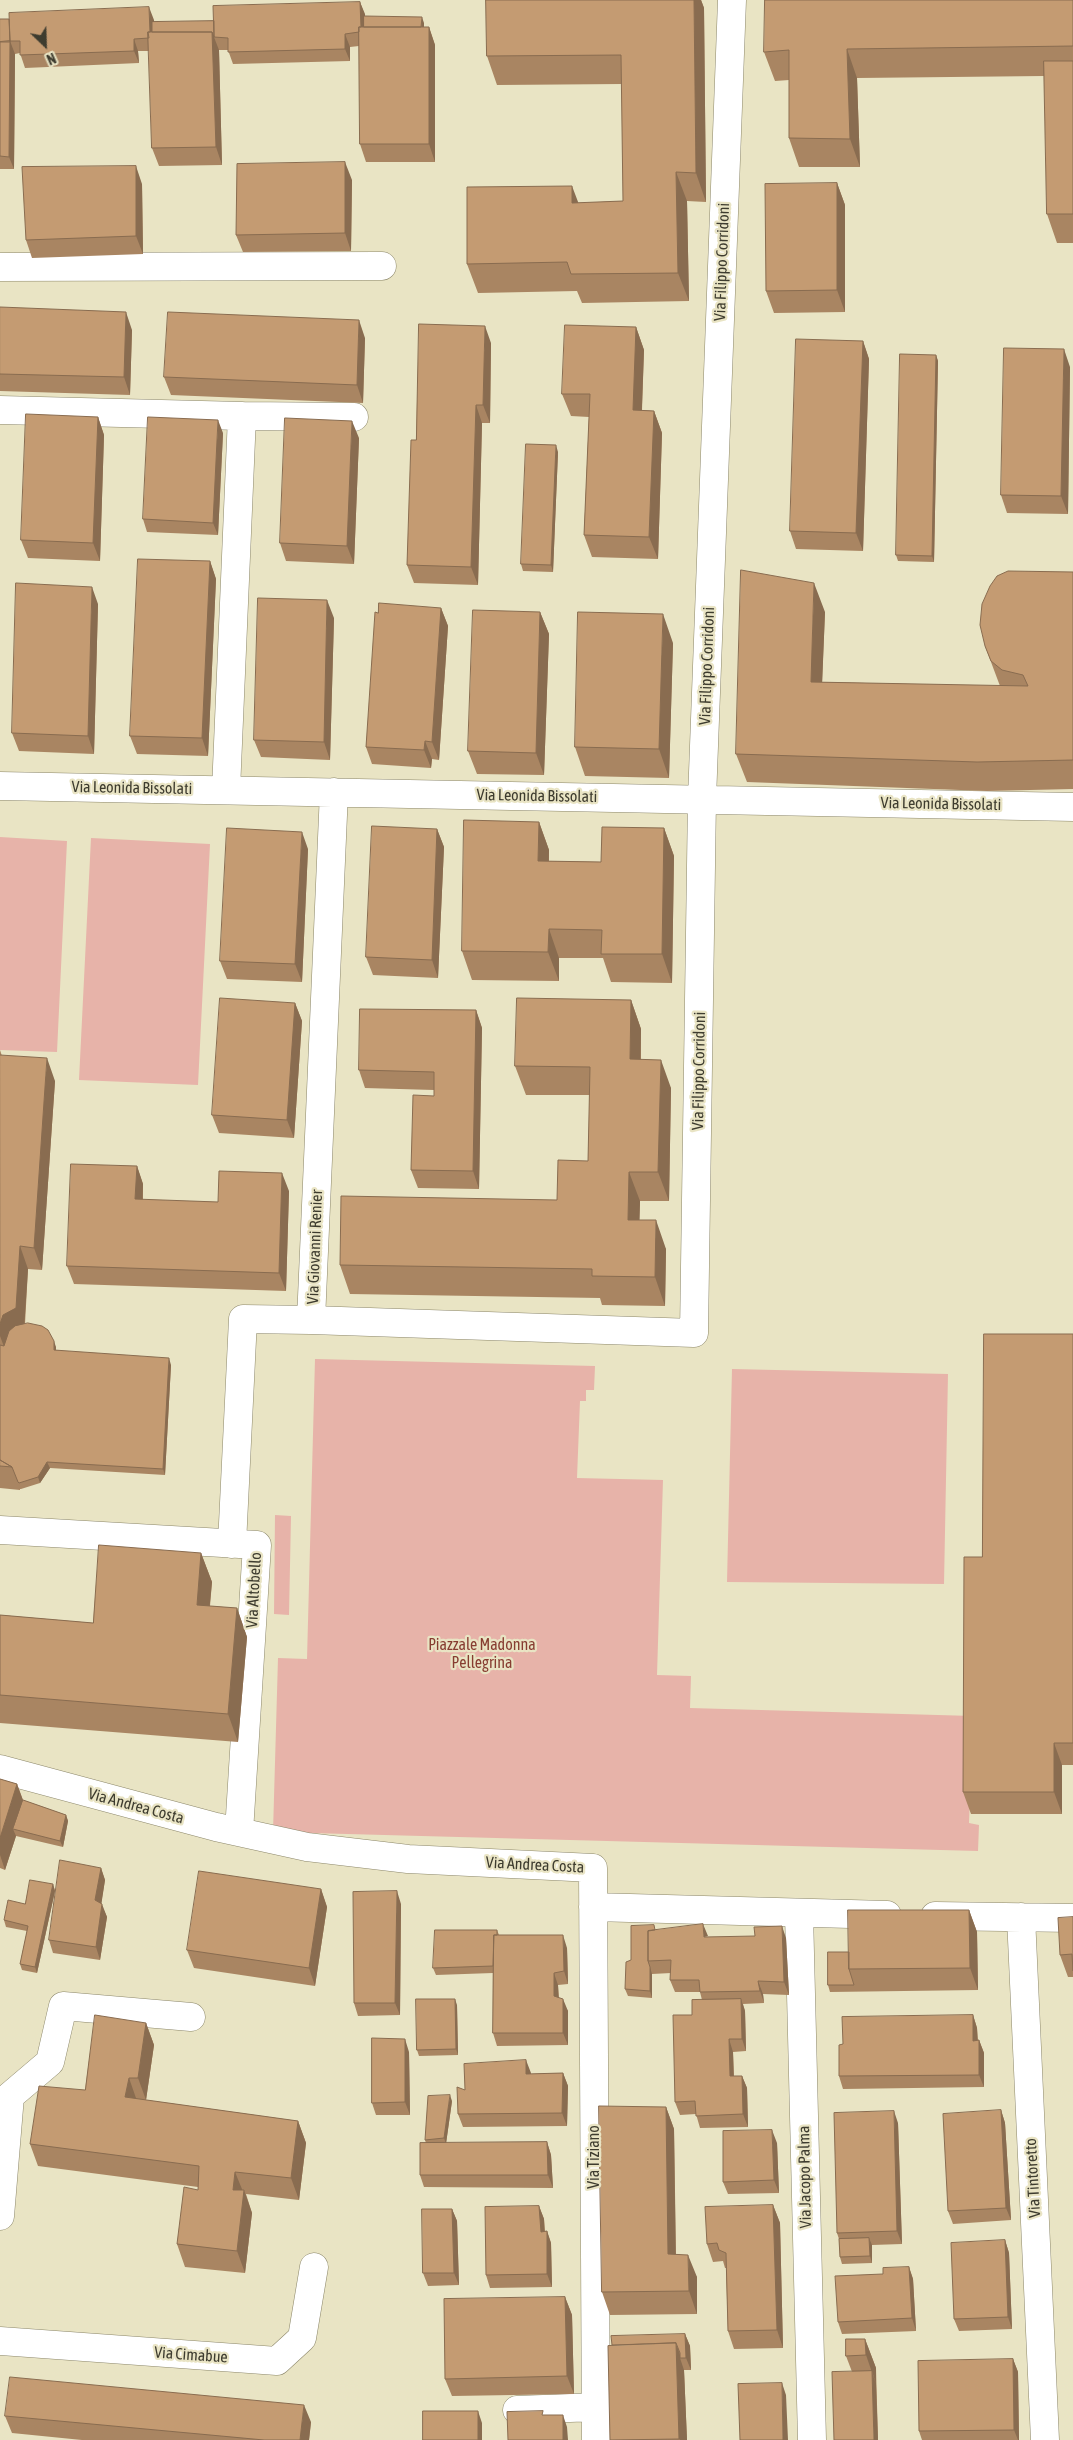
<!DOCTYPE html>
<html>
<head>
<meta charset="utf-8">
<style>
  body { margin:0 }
  #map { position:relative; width:1073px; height:2440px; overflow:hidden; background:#e9e4c4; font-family:"Asap Condensed",sans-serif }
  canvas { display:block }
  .north { position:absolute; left:20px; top:20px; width:50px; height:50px; -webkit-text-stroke:4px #e9e4c4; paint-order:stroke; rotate:156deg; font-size:14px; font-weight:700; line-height:20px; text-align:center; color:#3e3c2f }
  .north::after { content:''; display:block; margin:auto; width:18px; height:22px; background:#3e3c2f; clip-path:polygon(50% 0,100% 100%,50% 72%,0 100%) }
</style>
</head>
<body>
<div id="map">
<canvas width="1073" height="2440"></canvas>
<div class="north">N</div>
</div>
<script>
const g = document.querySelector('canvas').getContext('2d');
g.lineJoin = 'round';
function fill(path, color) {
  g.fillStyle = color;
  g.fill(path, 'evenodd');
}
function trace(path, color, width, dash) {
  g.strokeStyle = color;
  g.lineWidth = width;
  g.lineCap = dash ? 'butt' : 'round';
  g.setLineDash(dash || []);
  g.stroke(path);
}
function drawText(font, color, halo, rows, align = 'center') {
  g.font = font + ' "Asap Condensed",sans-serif';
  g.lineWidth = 4.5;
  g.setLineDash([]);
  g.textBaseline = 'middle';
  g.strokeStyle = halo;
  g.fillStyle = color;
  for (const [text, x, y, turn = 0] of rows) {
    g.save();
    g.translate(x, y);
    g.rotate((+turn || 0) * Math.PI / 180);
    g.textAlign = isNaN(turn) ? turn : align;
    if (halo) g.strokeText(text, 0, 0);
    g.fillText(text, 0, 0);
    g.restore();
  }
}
const green = new Path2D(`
  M0 837 67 841 57 1052 0 1050Z
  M91 838 210 844 198 1085 79 1080Z
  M315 1359 595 1366 594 1390H586V1401H580L577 1478 663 1480 657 1675 691 1676 690 1708 973 1716 969 1823 979 1825 978 1851 273 1832 278 1658 307 1659Z
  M732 1369 948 1374 944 1584 727 1582Z
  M275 1515 291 1516 289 1615 274 1614Z`);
const minor = new Path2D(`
  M0 267 382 266
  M0 410 242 416 226 790
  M242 416 354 417
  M0 786 1073 807
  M334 792 311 1320 694 1333 702 799 732 0
  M0 1530 257 1545 239 1832
  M232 1544 243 1319 311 1320
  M0 1769 216 1827 307 1847 408 1859 593 1868 596 2440
  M593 1907 887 1915
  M799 1913 812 2440
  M935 1916 1073 1918
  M1021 1917 1045 2440
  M0 2216 10 2096 50 2062 63 2006 191 2017
  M0 2341 277 2361 302 2338 314 2267
  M517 2410 596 2407`);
const wall = new Path2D(`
  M486 0H701L704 8 706 202 687 201 689 301 582 303 577 291 478 293 467 264 578 203 623 201 622 84 497 85 487 56Z
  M1073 0V243H1057L1047 214 1044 76 857 78 860 167H799L789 138V80L775 81 764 52Z
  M360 2 365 16 424 23V27H429L435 45V162H366L360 144 359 46 350 47V61L233 64 228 50H219L222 165 159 166 152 148 149 51H138L139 63 25 68 20 53 15 54 14 169H0V19L154 20V22L214 21Z
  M352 180 351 251 243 252 236 235Z
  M837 183 845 205V312L774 313 766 291Z
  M142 184 143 254 32 258 26 240Z
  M0 307 132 330 130 395 0 391Z
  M636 327 644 350 642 410 654 411 662 433 658 559 592 557 584 535 589 417 571 416 562 394Z
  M365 338 363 403 171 395 164 377Z
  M863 341 869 359 863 551 796 549 790 531Z
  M491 343 490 423H482L478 585 414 583 407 565 416 440Z
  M936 355 938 361 934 562 898 561 896 555Z
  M1070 367 1068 514 1007 513 1001 495Z
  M98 417 104 435 100 561 28 558 21 540Z
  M223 433 218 535 147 532 143 519Z
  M359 438 354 564 286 561 280 543Z
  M558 452 553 572 523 571 521 564Z
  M210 561 216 579 208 756 137 754 130 736Z
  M1073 572V789L987 791 747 782 736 754 825 612 822 682 1000 686 985 646Z
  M98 604 94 754 19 751 12 733Z
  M441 608 448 626 439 760 432 759 431 768 372 764 366 747 378 613Z
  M540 612 549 634 544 775 477 774 468 751Z
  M334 618 330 760 261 757 254 740Z
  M673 643 669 778 585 776 575 747Z
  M539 822 549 850V861L601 862 664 828 674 856 672 983 611 982 603 958H559V981L472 980 462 951Z
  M437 829 444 847 438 978 373 975 366 957Z
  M308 849 302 982 227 979 220 961Z
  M631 1000 641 1029V1059L671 1088 669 1201H640L639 1220 666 1249 665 1306 602 1305 600 1298 350 1294 340 1265 557 1200 588 1161 590 1095H526L515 1066Z
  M295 1003 302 1021 294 1138 219 1133 212 1115Z
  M476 1010 482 1028 479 1189 418 1188 411 1170 434 1096V1090L365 1088 359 1070Z
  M0 1050 2 1056 55 1081 42 1270 28 1269 25 1324 56 1347V1350L171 1365 165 1475 50 1468 40 1483 21 1489H20V1490L0 1488Z
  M137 1166 143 1184V1200L218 1202 289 1191 286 1291 74 1284 67 1266Z
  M1073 1334V1765H1062V1814H971L963 1792 982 1557Z
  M201 1553 212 1582 210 1606 237 1608 247 1637 238 1742 0 1723V1615L93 1623Z
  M0 1779 17 1784 23 1800 66 1815 68 1821 63 1847 16 1836 5 1870 0 1868Z
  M101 1868 105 1880 101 1904 107 1917 100 1960 53 1953 49 1940Z
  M53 1884 55 1891 37 1973 22 1970 20 1964 27 1931 6 1927 4 1920 25 1904Z
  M321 1889 327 1907 315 1986 194 1968 187 1950Z
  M401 1904 400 2015 358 2016 354 2003Z
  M969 1910 977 1932 978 1990 830 1992 828 1985 849 1952Z
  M1073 1917V1977H1068L1060 1955Z
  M497 1930 499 1935 567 1948 568 1984 558 1985 559 1998 568 2011V2045L497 2046 493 2033V1973L436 1975 433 1968Z
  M656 1930 708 1937 786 1938 789 1995 763 1994 764 2003 743 2004 745 2011 746 2051 733 2052 734 2076H742L747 2088 748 2127 700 2128 696 2114 680 2115 675 2102 692 2015 702 2000 700 1992H675L670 1980 671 1973 652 1974V1998L628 1996 625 1989 631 1960Z
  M457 2005 458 2055 419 2056 417 2050Z
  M973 2015 977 2028 978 2040H979L984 2053V2087L843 2089 839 2076 843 2044Z
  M146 2023 154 2045 146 2100 298 2121 306 2143 299 2200 246 2194 252 2213 245 2273 185 2267 177 2244 198 2190V2187L38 2166 30 2144 85 2090Z
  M409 2052 410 2115H376L372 2103Z
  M531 2073V2074L563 2073 568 2086 567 2126 463 2127 458 2114 465 2090Z
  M452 2101 446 2143 547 2142 551 2155 553 2188 424 2187 420 2175 426 2143 425 2140Z
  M666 2107 674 2129 676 2254 697 2277V2314L610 2315 602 2292Z
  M1001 2110 1005 2123 1011 2220 953 2224 948 2211Z
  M898 2123 902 2244 872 2245V2263L842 2264 840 2257 839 2239 837 2233Z
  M777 2143 779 2193 728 2194 723 2182Z
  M773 2205 780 2223 783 2348 734 2349 728 2331 726 2268H725L723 2261 713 2262 707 2244Z
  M539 2206 544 2219 545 2231H547L551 2243 552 2287 490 2288 486 2275Z
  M452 2209 457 2221 459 2285 428 2286 423 2273Z
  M1005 2240 1009 2253 1012 2329 959 2331 954 2319Z
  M909 2267 913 2279 916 2331 842 2334 838 2322 883 2274Z
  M565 2297 572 2315 574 2394 452 2396 445 2379Z
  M685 2334 690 2346 691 2370H684L687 2440H610Z
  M865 2339 876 2368 878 2440 846 2356Z
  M1013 2359 1018 2372 1019 2440H922L919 2431Z
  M5 2416 311 2422 309 2440H82L12 2433Z`);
const shadedWall = new Path2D(`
  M694 0H701L704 8 706 202 696 173Z
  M360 2 365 14 366 38 361 32Z
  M149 7 154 20 155 44 150 38Z
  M422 17 424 23V45L421 38Z
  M429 27 435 45V162L429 144Z
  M212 32 219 50 222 165 216 147Z
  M345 34 350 47V61L345 49Z
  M134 39 138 51 139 63 134 51Z
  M10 41 15 54 14 169 9 157Z
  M847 49 857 78 860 167 850 139Z
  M345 162 352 180 351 251 345 233Z
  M136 166 142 184 143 254 136 236Z
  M676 172 687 201 689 301 678 273Z
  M837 183 845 205V312L837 290Z
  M572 186 583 215 572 203Z
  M126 312 132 330 130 395 124 377Z
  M359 320 365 338 363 403 357 385Z
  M485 326 491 343 490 423 483 405Z
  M636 327 644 350 641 432 633 410Z
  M863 341 869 359 863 551 856 533Z
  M1064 349 1070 367 1068 514 1061 496Z
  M936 355 938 361 934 562 932 556Z
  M476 405 482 423 478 585 471 567Z
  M654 411 662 433 658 559 649 537Z
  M98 417 104 435 100 561 93 543Z
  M218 420 223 433 218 535 213 523Z
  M352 421 359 438 354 564 347 546Z
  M556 445 558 452 553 572 551 565Z
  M210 561 216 579 208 756 202 738Z
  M814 583 825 612 821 711 811 682Z
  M92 587 98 604 94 754 88 736Z
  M327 600 334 618 330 760 324 742Z
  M441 608 448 626 439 760 432 742Z
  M540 612 549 634 544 775 536 753Z
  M663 614 673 643 669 778 659 749Z
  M425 741 432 759 431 768 424 750Z
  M539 822 549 850 548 890 538 861Z
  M664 828 674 856 672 983 662 954Z
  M437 829 444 847 438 978 432 960Z
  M302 832 308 849 302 982 295 964Z
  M549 929 559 958V981L548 952Z
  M631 1000 641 1029 640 1088 630 1059Z
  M295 1003 302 1021 294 1138 287 1120Z
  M476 1010 482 1028 479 1189 473 1171Z
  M47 1058 55 1081 42 1270 34 1248Z
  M661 1060 671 1088 669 1201 658 1172Z
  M137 1166 143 1184 142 1217 135 1199Z
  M629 1172 640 1201 639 1248 628 1220Z
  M282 1173 289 1191 286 1291 279 1273Z
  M656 1220 666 1249 665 1306 655 1277Z
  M20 1246 28 1269 24 1330 6 1352 0 1336V1324Z
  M54 1341 56 1347V1356L54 1350Z
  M169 1358 171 1365 165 1475 163 1469Z
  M47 1462 50 1468 40 1483 38 1477Z
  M201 1553 212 1582 207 1633 197 1605Z
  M237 1608 247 1637 238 1742 228 1714Z
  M1054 1743 1062 1765V1814L1054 1792Z
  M17 1784 25 1806 13 1829 16 1836 5 1870 0 1855V1838Z
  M66 1815 68 1821 63 1847 60 1841Z
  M101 1868 105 1880 100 1913 95 1900Z
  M53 1884 55 1891 37 1973 35 1967Z
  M321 1889 327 1907 315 1986 309 1968Z
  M397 1891 401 1904 400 2015 395 2003Z
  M102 1904 107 1917 100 1960 96 1947Z
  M969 1910 977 1932 978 1990 970 1968Z
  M703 1924 708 1936 704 1937Z
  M782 1926 786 1938 789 1995 784 1982Z
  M563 1935 567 1948 568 1984 564 1971Z
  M650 1967 652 1974V1998L650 1991Z
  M554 1973 558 1985 559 2009 554 1996Z
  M758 1981 763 1994 764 2003 760 1991Z
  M455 1999 457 2005 458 2055 456 2049Z
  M563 1999 568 2011V2045L563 2033Z
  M741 1999 745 2011 746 2051 742 2039Z
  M973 2015 977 2028 978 2053 973 2041Z
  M146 2023 154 2045 146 2100 138 2078Z
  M405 2039 409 2052 410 2115 405 2102Z
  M729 2039 733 2052 734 2088 730 2076Z
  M979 2040 984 2053V2087L979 2075Z
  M526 2060 531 2073V2087L526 2074Z
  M563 2073 568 2086 567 2126 562 2113Z
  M742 2076 747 2088 748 2127 743 2114Z
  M129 2078 137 2101 125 2097Z
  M450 2095 452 2101 446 2144 444 2138Z
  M666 2107 674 2129 676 2277 668 2254Z
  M1001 2110 1005 2123 1011 2220 1006 2208Z
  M894 2111 898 2123 902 2244 897 2231Z
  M298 2121 306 2143 299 2200 291 2178Z
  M772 2130 777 2143 779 2193 774 2180Z
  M547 2142 551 2155 553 2188 548 2175Z
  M235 2172 244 2194 233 2190Z
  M244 2190 252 2213 245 2273 237 2251Z
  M773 2205 780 2223 783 2348 777 2330Z
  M539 2206 544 2219 545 2244 541 2232Z
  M452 2209 457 2221 459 2285 454 2273Z
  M547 2231 551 2243 552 2287 547 2274Z
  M869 2238 872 2245V2263L870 2256Z
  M1005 2240 1009 2253 1012 2329 1008 2317Z
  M688 2255 697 2277V2314L689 2291Z
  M909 2267 913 2279 916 2331 912 2318Z
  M565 2297 572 2315 574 2394 567 2376Z
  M685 2334 690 2346 691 2370 686 2358Z
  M865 2339 876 2368V2384L866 2355Z
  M676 2343 681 2358H680L684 2370 687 2440H680L679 2439Z
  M1013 2359 1018 2372 1019 2440H1018L1014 2430Z
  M872 2371 876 2384 878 2440H874Z
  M782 2383 786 2395 788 2440H783Z
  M304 2405 311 2422 309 2440H300Z
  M478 2411 482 2423V2440H478Z
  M563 2415 567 2427 568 2440H563Z`);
const building = new Path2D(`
  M486 0H694L696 173 676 172 678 273 571 274 567 262 467 264V187L572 186V203L623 201 621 55 487 56Z
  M765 0H1073V46L847 49 850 139 789 138V50L764 52Z
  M360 2 361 27H359V32L345 34V49L228 52V38L214 37 213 6Z
  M149 7 150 32H148L149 38 134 39V51L20 55V41H10L9 13Z
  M364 16 422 17 421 27H364Z
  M0 19H9L10 42H0Z
  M214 21V37L212 32H152V22Z
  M359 27H429V144H360Z
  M148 32H212L216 147 152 148Z
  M10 41 9 157 0 156V42Z
  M1044 61H1073V214H1047Z
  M345 162V233L236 235 237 164Z
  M136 166V236L26 240 22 167Z
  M837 183V290L766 291 765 184Z
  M0 307 126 312 124 377 0 374Z
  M168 312 359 320 357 385 164 377Z
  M419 324 485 326 483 405H476L471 567 407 565 411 440H416Z
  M565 325 636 327 633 410 654 411 649 537 584 535 590 394H562Z
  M796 339 863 341 856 533 790 531Z
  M1004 348 1064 349 1061 496 1001 495Z
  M900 354 936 355 932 556 896 555Z
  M26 414 98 417 93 543 21 540Z
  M148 417 218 420 213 523 143 519Z
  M285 418 352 421 347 546 280 543Z
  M526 444 556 445 551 565 521 564Z
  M138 559 210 561 202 738 130 736Z
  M741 570 814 583 811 682 1028 686 1023 675 1002 670 991 661 985 646 980 625 982 604 990 586 997 576 1008 571 1073 572V760L977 762 736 754Z
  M16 583 92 587 88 736 12 733Z
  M258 598 327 600 324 742 254 740Z
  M379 603 441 608 432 742 425 741 424 750 366 747 375 612 378 613Z
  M473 610 540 612 536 753 468 751Z
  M578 612 663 614 659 749 575 747Z
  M464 820 539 822 538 861 601 862 602 827 664 828 662 954H601L602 930 549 929 548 952 462 951Z
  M372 826 437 829 432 960 366 957Z
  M227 828 302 832 295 964 220 961Z
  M220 998 295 1003 287 1120 212 1115Z
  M517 998 631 1000 630 1059 661 1060 658 1172H629L628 1220H656L655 1277 592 1276V1269L340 1265 341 1196 557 1200 558 1160 588 1161 590 1067 515 1066Z
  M360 1009 476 1010 473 1171 411 1170 413 1095 434 1096V1072L359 1070Z
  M0 1055 47 1058 34 1248 20 1246 16 1308 3 1315 0 1324Z
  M71 1164 137 1166 135 1199 218 1202 219 1171 282 1173 279 1273 67 1266Z
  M28 1323 42 1326 48 1330 54 1341V1350L169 1358 163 1469 47 1462 38 1477 19 1483 18 1482 12 1467 0 1460V1345L4 1346 9 1331 15 1326Z
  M984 1334H1073V1743H1054V1792H963L964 1557H982Z
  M0 1460 12 1467 0 1466Z
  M99 1545 201 1553 197 1605 237 1608 228 1714 0 1695V1615L93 1623Z
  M0 1779 17 1784 0 1838Z
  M23 1800 66 1815 60 1841 13 1829Z
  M60 1860 101 1868 95 1900 102 1904 96 1947 49 1940Z
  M199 1871 321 1889 309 1968 187 1950Z
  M30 1880 53 1884 35 1967 20 1964 28 1926 4 1920 8 1900 25 1904Z
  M397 1891 395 2003H354L353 1892Z
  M848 1910H969L970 1968 849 1969Z
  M1073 1917V1971L1072 1954 1060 1955 1058 1918Z
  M703 1924 704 1937 755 1936 754 1927 782 1926 784 1982 758 1981 760 1991 700 1992 699 1980H670L671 1960 648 1961V1931Z
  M654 1925 655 1930 648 1931V1961L650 1967V1991L625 1989 626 1962 631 1960V1926Z
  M435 1930H497V1935H494L493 1966 433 1968Z
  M494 1935H563L564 1971 554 1973V1996L563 1999V2033H493Z
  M828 1952H849V1969L854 1985H828Z
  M416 1999H455L456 2049 417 2050Z
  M741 1999 742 2039H729L730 2076H742L743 2114 696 2116 695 2101 675 2102 673 2015H692V2000Z
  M95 2015 146 2023 138 2078H129L125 2097 298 2121 291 2178 235 2172 233 2190H244L237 2251 177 2244 184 2187 198 2190 199 2166 30 2144 39 2086 85 2090Z
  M973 2015V2041L979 2040V2075L839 2076V2045L843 2044 842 2017Z
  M372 2038 405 2039V2102L372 2103Z
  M526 2060V2074L563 2073 562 2113 458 2114 457 2087 465 2090 464 2064Z
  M450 2095 444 2138 425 2140 428 2096Z
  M599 2106 666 2107 668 2254 688 2255 689 2291 602 2292Z
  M1001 2110 1006 2208 948 2211 943 2114Z
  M894 2111 897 2231 837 2233 834 2113Z
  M772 2130 774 2180 723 2182V2131Z
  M547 2142 548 2175H420V2143Z
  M773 2205 777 2330 728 2331 726 2253 719 2250 717 2243 707 2244 705 2207Z
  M539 2206 541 2232 547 2231V2274L486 2275 485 2207Z
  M422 2209H452L454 2273H423Z
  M869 2238 870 2256 840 2257 839 2239Z
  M1005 2240 1008 2317 954 2319 951 2243Z
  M909 2267 912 2318 838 2322 835 2276 883 2274V2268Z
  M565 2297 567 2376 445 2379 444 2299Z
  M685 2334 686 2358H680V2353L676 2343 612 2345 611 2336Z
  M846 2339H865L866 2355 846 2356Z
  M676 2343 679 2439 610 2440 608 2346Z
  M1013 2359 1014 2430 919 2431 918 2361Z
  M872 2371 874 2440H834L832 2372Z
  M10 2377 304 2405 300 2440H264L5 2416Z
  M782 2383 783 2440H740L738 2384Z
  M423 2411H478V2440H423Z
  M543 2411 542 2415H563V2440H508L507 2412Z`);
const streetNames = [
  ["Via Filippo Corridoni",722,262,-88],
  ["Via Filippo Corridoni",707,666,-88],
  ["Via Leonida Bissolati",132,788,1],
  ["Via Leonida Bissolati",537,796,1],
  ["Via Leonida Bissolati",941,804,1],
  ["Via Filippo Corridoni",699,1071,-89],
  ["Via Giovanni Renier",315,1247,-88],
  ["Via Altobello",254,1590,-87],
  ["Via Andrea Costa",136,1806,15],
  ["Via Andrea Costa",535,1865,3],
  ["Via Tiziano",594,2157,-90],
  ["Via Jacopo Palma",805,2177,-91],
  ["Via Tintoretto",1033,2178,-93],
  ["Via Cimabue",191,2355,4]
];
const parkNames = [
  ["Piazzale Madonna",482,1645],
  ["Pellegrina",482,1663]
];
fill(green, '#e7b3a9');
trace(minor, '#8c876a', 29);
trace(minor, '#fff', 28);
fill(wall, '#a98562');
fill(shadedWall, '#896c50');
fill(building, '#c49b72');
trace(building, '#896c50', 1);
drawText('16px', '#3e3c2f', '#e9e4c4', streetNames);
drawText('16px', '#873d31', '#e9e4c4', parkNames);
</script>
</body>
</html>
